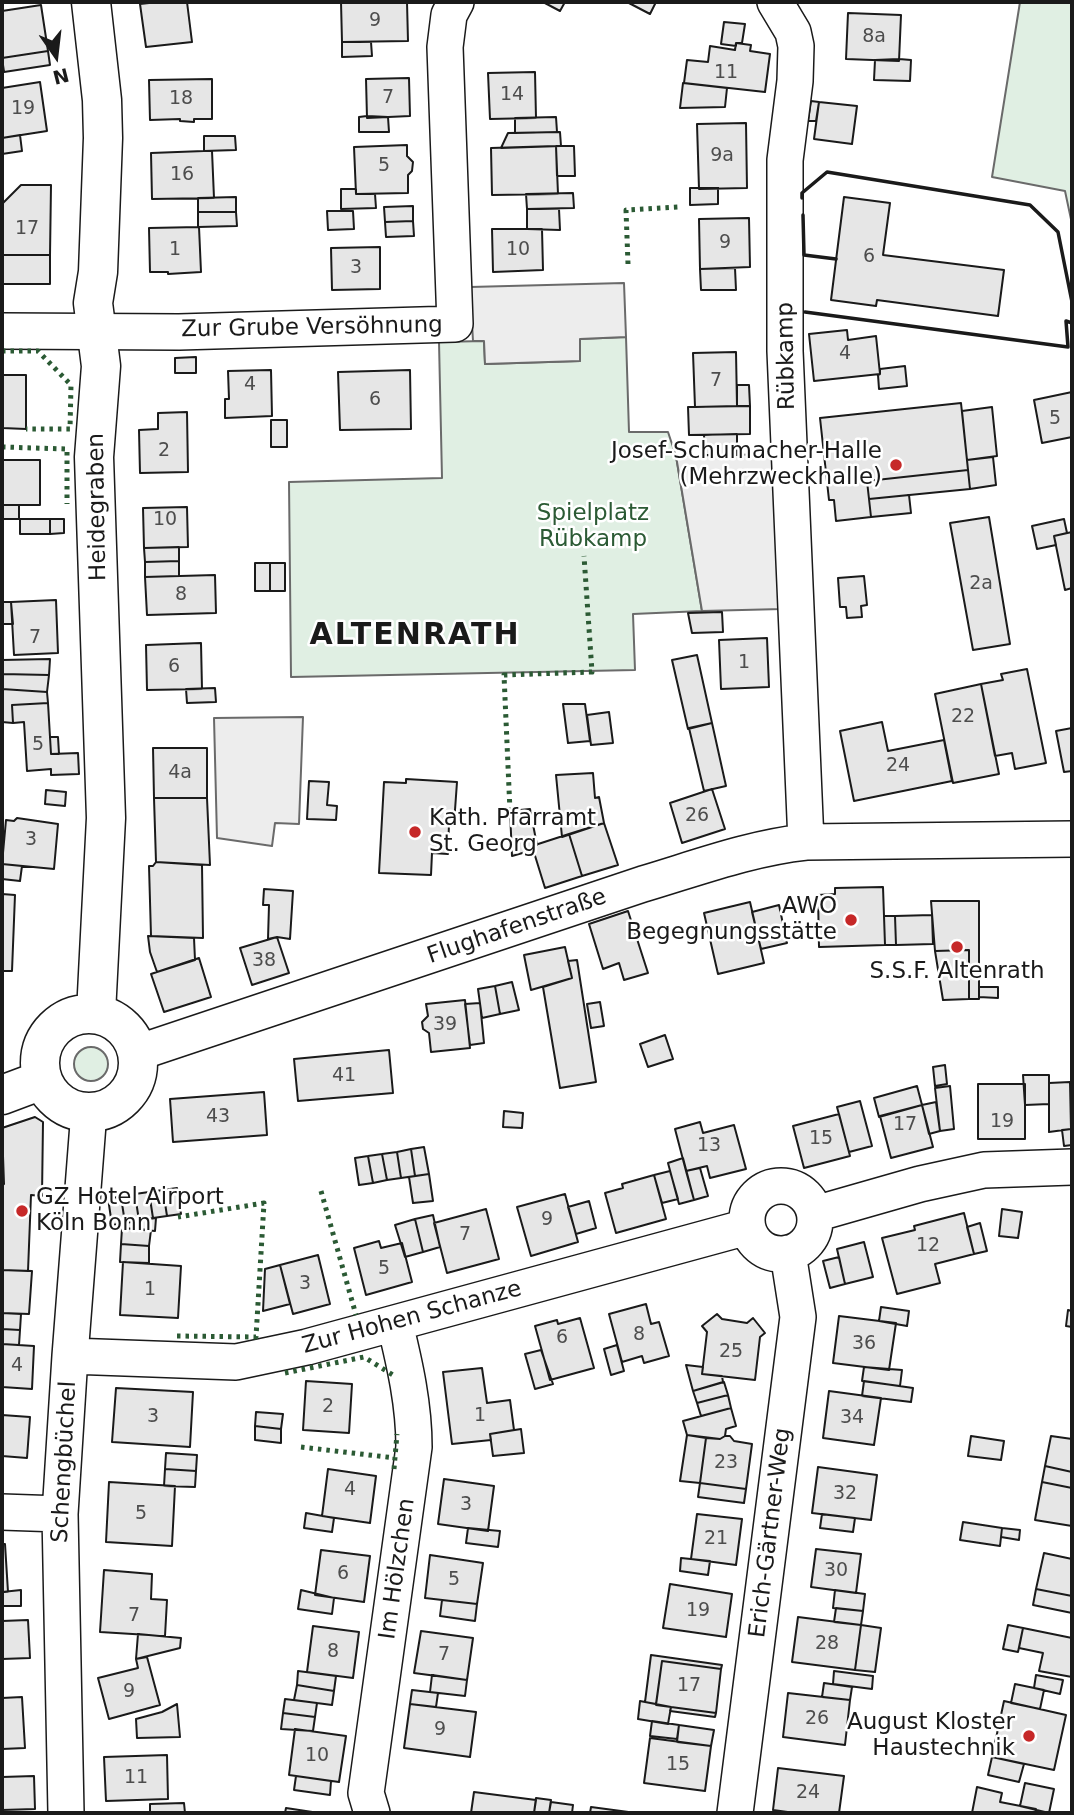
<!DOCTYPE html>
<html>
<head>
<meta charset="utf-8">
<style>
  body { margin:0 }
  #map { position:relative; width:1074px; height:1815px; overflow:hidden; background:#fff; font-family:"DejaVu Sans",sans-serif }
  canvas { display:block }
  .frame { position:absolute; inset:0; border:4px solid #1a1a1a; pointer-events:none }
  .north { position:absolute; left:21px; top:21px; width:70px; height:70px; -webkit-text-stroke:5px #fff; paint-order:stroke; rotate:166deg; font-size:19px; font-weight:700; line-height:28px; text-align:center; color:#1a1a1a }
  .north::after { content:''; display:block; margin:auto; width:24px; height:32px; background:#1a1a1a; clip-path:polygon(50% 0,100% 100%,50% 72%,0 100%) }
</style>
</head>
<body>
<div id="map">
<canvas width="1074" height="1815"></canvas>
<div class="frame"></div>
<div class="north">N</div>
</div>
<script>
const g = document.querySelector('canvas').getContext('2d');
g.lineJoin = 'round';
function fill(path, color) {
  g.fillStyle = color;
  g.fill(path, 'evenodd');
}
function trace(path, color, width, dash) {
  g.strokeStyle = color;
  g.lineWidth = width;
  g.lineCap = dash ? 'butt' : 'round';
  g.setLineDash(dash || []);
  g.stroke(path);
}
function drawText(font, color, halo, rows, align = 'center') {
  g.font = font + ' "DejaVu Sans",sans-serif';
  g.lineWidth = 5;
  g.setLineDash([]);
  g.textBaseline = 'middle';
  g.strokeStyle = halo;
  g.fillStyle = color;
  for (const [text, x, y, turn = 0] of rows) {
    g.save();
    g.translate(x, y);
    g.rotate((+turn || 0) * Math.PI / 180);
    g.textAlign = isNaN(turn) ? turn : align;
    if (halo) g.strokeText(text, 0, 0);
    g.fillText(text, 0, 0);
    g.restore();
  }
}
const green = new Path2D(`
  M1020 2H1072V224L1065 191 992 177Z
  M626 337 629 432H668L676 456 702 611 633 614 635 670 291 677 289 482 442 478 439 342 484 341 485 364 580 361V339Z
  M74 1064a17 17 0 1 1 34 0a17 17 0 1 1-34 0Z`);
const parking = new Path2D(`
  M624 283 626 337 580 339V361L485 364 484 341H473L470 287Z
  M778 454 782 609 702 611 676 456Z
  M303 717 299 824 275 823 272 846 217 838 214 718Z`);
const building = new Path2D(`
  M158 2H187L192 42 146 47 140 4Z
  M341 2H407L408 41 342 42Z
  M543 2H565L560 11Z
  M627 2H656L650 14Z
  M41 5 48 51 2 58V11Z
  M848 13 901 15 899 61 846 59Z
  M724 22 745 24 742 43H736V46L721 44Z
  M342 42H371L372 56 342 57Z
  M736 43 751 45 750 51 770 54 765 92 684 83 687 60 708 62 710 46 735 50Z
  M48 51 50 65 4 72 2 58Z
  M899 59 911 60 910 81 874 80 875 60Z
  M535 72 536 118 490 119 488 73Z
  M409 78 410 116 367 118 366 79Z
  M212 79V119H194V122L180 121V119L150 120 149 80Z
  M40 82 47 131 2 138V88Z
  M683 83 727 88 725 107 680 108Z
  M811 101 819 102 816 121H808Z
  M819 102 857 106 852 144 814 139Z
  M367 116 388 117 389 132H359V117Z
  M556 117 557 132 515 133V118Z
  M746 123 747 188 699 189 697 124Z
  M560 132 561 146 501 148 508 133Z
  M20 135 22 151 2 154V138Z
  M204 136H235L236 150 204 151Z
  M407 145V156L413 162 412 171 408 175V193L356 194 354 147Z
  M556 146 558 194 492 195 491 148Z
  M556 146H574L575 176H557Z
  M204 151H212L214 198 152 199 151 153Z
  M21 185H51L50 255H3V203Z
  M690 188H718V204L690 205Z
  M341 189H356V194H375L376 208 341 209Z
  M573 193 574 208 527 209 526 194Z
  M236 197V212H198V198Z
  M844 197 890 203 883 255 1004 270 998 316 877 300 876 306 831 300Z
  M413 206V221L385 222 384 207Z
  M527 209H559L560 230 527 229Z
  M327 211H353L354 229 328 230Z
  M198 212H236L237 226 198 227Z
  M749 218 750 267 700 269 699 219Z
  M413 221 414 236 386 237 385 222Z
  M199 227 201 272 168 274V272H150L149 228Z
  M492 229H542L543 270 493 272Z
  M380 247V289L332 290 331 248Z
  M3 255H50V284H2Z
  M735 268 736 290H701L700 269Z
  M847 330 848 340 876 336 880 374 814 381 809 334Z
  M736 352 737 406 695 407 693 353Z
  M196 357V373H175V358Z
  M905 366 907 386 879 389 878 375 880 374V369Z
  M271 370 272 416 225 418V399H229L228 371Z
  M410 370 411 429 340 430 338 372Z
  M2 375H26V429L2 428Z
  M737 385H749L750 406H737Z
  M1072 392V437L1042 443 1034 400Z
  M961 403 968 470 867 481 871 517 836 521 834 500H829L820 418Z
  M750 406V434L689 435 688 407Z
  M992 407 997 456 967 460 962 411Z
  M187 412 188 472 140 473 139 430 158 429V413Z
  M271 420H287V447H271Z
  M737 434V455H705L704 435Z
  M993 457 996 485 970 489 967 460Z
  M2 460H40V505H2Z
  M968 470 970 489 869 499 867 481Z
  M909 495 911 513 871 517 869 499Z
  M2 505H19V519H2Z
  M187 507 188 547 144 548 143 508Z
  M989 517 1010 644 973 650 950 523Z
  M20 519H50V534H20Z
  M50 519H64V533L50 534Z
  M1064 519 1067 533 1054 536 1056 545 1037 549 1032 526Z
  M1072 532V588L1065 590 1054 536Z
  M179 547V561L145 562 144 548Z
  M179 561V576L145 577V562Z
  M255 563H270V591H255Z
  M270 563H285V591H270Z
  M215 575 216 613 147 615 145 577Z
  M864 576 867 605 861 606 862 617 847 618 846 607H840L838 578Z
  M56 600 58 653 14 655 11 602Z
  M2 602H11L13 624H2Z
  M722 612 723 632 692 633 688 613Z
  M767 638 769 687 721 689 719 640Z
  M201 643 202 689 147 690 146 645Z
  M697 655 712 723 688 729 672 660Z
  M50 659 49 675 2 674V660Z
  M1027 669 1046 763 1015 769 1012 753 995 756 981 684 1003 680 1001 674Z
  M2 674 49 675 47 692 2 689Z
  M981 684 999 774 953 783 935 694Z
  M215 688 216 702 187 703 186 689Z
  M2 689 47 692 48 703 12 705 13 723 2 722Z
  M48 703 51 754 78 753 79 774 51 775V769L27 771 24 722 13 723 12 705Z
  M563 704H585L590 741 568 743Z
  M609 712 613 743 591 745 587 715Z
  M882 722 888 751 944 740 952 781 854 801 840 731Z
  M712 723 726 786 704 791 689 728Z
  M1072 728V771L1064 772 1056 731Z
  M50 737H58L59 754H51Z
  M153 748H207V798H154Z
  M593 773 595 798 599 797 604 823 562 837 556 775Z
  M406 779 457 782 454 824 449 823 448 854 432 853 431 875 379 873 384 782 406 783Z
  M309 781 329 782 327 805 337 806 336 820 307 819Z
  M712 789 725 829 682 843 670 803Z
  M46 790 66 792 65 806 45 804Z
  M154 798H207L210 865 156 862Z
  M530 809 537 845 532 846 533 850 512 856 510 811Z
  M17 818 58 824 54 869 2 864 6 820 14 821Z
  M604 823 618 865 582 876 569 834Z
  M569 834 582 876 545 888 532 846Z
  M2 855V864L22 866 20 881 2 879Z
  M156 862 202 865 203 938 151 936 149 866H153Z
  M883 887 885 945 819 947 818 895 835 894V888Z
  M264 889 293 891 290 939 277 937 268 939 269 905H263Z
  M2 894 15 895 12 971H2Z
  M931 901H979V999H969V950L935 951Z
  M750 902 764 963 718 974 704 913Z
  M779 905 787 943 761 949 752 912Z
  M628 911 648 973 624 980 619 963 603 969 589 924Z
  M932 915 933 944 896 945 895 916Z
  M884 916H895L896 945H885Z
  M148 936 194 938 195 960 157 972 150 952Z
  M277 937 289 973 252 985 240 948Z
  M565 947 572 978 531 990 524 955Z
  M969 950V999L943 1000 935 951Z
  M199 958 211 997 164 1012 151 974Z
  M577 960 596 1082 560 1088 543 987 572 978 568 961Z
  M512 982 519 1010 500 1014 495 986Z
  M495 986 500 1014 482 1018 478 989Z
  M979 987H998V998L979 997Z
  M465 1000 470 1048 431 1052 429 1033 423 1029 422 1022 428 1016 426 1004Z
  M600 1002 604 1026 591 1028 587 1004Z
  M480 1003 484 1043 470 1045 465 1004Z
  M665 1035 673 1059 648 1067 640 1044Z
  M389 1050 393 1093 298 1101 294 1059Z
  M945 1065 947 1084 935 1086 933 1067Z
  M1023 1075H1049V1104L1025 1105Z
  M1070 1082 1071 1129 1049 1132V1083Z
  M978 1084H1025V1139H978Z
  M917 1086 922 1105 879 1117 874 1098Z
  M950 1086 954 1129 940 1131 935 1088Z
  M264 1092 267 1135 173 1142 170 1099Z
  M860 1101 872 1146 849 1152 837 1107Z
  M936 1102 940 1131 929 1134 922 1105Z
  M922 1105 933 1147 891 1158 880 1116Z
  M504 1111 523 1113 522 1128 503 1127Z
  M839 1114 850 1156 804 1168 793 1126Z
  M35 1117 43 1122 42 1196 31 1195 28 1271 2 1270V1185L4 1184 2 1128Z
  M700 1122 703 1133 734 1125 746 1169 710 1178 707 1166 686 1171 675 1129Z
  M1071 1129 1072 1145 1064 1146 1062 1130Z
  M424 1147 429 1174 415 1176 411 1149Z
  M411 1149 415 1176 401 1178 397 1152Z
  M397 1152 401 1178 387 1180 382 1154Z
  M382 1154 387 1180 373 1183 368 1156Z
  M368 1156 373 1183 359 1185 355 1158Z
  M683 1158 694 1200 679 1204 668 1163Z
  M700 1168 708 1196 694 1200 686 1171Z
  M670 1171 678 1199 662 1203 654 1175Z
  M429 1174 433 1201 413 1203 409 1177Z
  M654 1175 666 1219 616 1233 605 1193 623 1188 622 1184Z
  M177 1188 181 1214 167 1216 163 1190Z
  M163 1190 167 1216 153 1218 149 1192Z
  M149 1192 153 1218 139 1221 135 1194Z
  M135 1194 139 1221 125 1223 121 1197Z
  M565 1194 578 1242 531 1256 517 1207Z
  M121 1197 125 1223 112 1225 108 1198Z
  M589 1201 596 1228 576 1234 568 1207Z
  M486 1209 499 1259 447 1273 434 1223Z
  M1002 1209 1022 1212 1018 1238 999 1236Z
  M964 1213 974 1254 935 1264 940 1283 897 1294 882 1238 915 1230 914 1226Z
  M433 1215 440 1247 423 1252 415 1219Z
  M156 1218 155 1231 122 1228V1223Z
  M415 1219 423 1252 405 1257 395 1225Z
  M980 1223 987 1251 974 1254 967 1227Z
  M122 1228 151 1230 149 1246 121 1244Z
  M379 1241 381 1248 402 1243 412 1282 366 1295 354 1248Z
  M864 1242 873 1277 845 1284 837 1249Z
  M121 1244 149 1246V1263L120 1262Z
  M318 1255 330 1304 293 1314 280 1265Z
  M839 1257 845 1284 830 1288 823 1261Z
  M123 1262 181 1266 178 1318 120 1315Z
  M280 1265 290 1304 263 1311 265 1269Z
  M2 1270 32 1271 29 1314 2 1313Z
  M646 1304 651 1324 659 1322 669 1356 644 1363 642 1356 622 1362 609 1314Z
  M881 1307 909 1311 907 1326 879 1321Z
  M1068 1310 1072 1311V1327L1066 1326Z
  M2 1313 21 1314 20 1330 2 1329Z
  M717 1314 722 1319 747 1323 753 1318 765 1333 760 1337 755 1380 702 1374 707 1332 702 1326Z
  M839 1316 896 1323 889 1370 833 1363Z
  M580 1318 594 1368 550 1380 535 1326 557 1320 558 1324Z
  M2 1329 20 1330 19 1345 2 1344Z
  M2 1344 34 1346 32 1389 2 1387Z
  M617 1345 624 1371 611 1375 604 1349Z
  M541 1350 553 1384 535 1389 525 1354Z
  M686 1365 703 1367 702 1374 722 1376 723 1382 693 1391Z
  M864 1367 902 1370 900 1386 862 1381Z
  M482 1368 487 1403 510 1400 514 1430 490 1434 491 1440 452 1444 443 1372Z
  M306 1381 352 1384 349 1433 303 1430Z
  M864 1381 913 1388 911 1402 862 1396Z
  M724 1382 728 1395 697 1403 693 1391Z
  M116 1388 193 1392 190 1447 112 1442Z
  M829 1391 881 1398 874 1445 823 1438Z
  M728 1395 731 1408 701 1416 697 1403Z
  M731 1408 736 1426 726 1429 725 1436 720 1439 687 1435 683 1421Z
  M256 1412 283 1414 281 1429 255 1426Z
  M2 1415 30 1417 27 1458 2 1456Z
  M255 1426 281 1429V1443L255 1440Z
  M521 1429 524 1453 493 1456 490 1434Z
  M687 1435 706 1438 700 1483 680 1481Z
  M725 1436H730L734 1441 752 1444 746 1489 700 1483 706 1438 720 1439Z
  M971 1436 1004 1441 1001 1460 968 1456Z
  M1051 1436 1072 1439V1472L1045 1466Z
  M166 1453 197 1455 196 1471 165 1469Z
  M1045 1466 1072 1472V1488L1042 1482Z
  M818 1467 877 1475 871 1520 812 1513Z
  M165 1469 196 1471 195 1487 164 1486Z
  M328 1469 376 1476 370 1523 322 1516Z
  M444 1479 494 1486 488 1531 438 1524Z
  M109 1482 175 1486 172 1546 106 1542Z
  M1042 1482 1072 1488V1526L1035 1520Z
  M700 1483 746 1489 744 1503 698 1497Z
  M306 1513 334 1518 332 1532 304 1528Z
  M697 1514 742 1519 736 1565 691 1559Z
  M822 1514 855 1518 853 1532 820 1528Z
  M963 1522 1002 1528 1000 1546 960 1540Z
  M468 1528 500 1531 498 1547 466 1543Z
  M1002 1528 1020 1530 1019 1540 1001 1537Z
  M2 1544H5L8 1592H2Z
  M816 1549 861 1554 856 1593 811 1587Z
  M321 1550 370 1556 364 1602 315 1595Z
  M1044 1553 1072 1559V1596L1036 1589Z
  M430 1555 483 1563 477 1604 425 1598Z
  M681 1558 710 1561 708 1575 680 1571Z
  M104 1570 152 1574 151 1599 167 1600 165 1636 100 1632Z
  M670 1584 732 1594 726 1637 663 1628Z
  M1036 1589 1072 1596V1613L1033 1605Z
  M21 1590V1606H2V1592Z
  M301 1590 334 1598 332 1614 298 1609Z
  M835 1590 865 1594 863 1611 833 1608Z
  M442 1600 477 1604 475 1621 440 1616Z
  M836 1608 863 1611 861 1625 834 1622Z
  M798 1617 861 1625 855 1670 792 1662Z
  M28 1620 30 1658 2 1659V1621Z
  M861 1625 881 1628 875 1672 855 1670Z
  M1008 1625 1023 1628 1018 1652 1003 1649Z
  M313 1626 359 1632 353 1678 307 1672Z
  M1023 1628 1072 1638V1677L1039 1671 1043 1653 1019 1648Z
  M421 1631 473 1638 467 1680 414 1673Z
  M138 1634 181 1638 180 1648 136 1659Z
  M651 1655 722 1665 721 1669 662 1661 656 1704 645 1702Z
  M147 1657 160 1705 109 1719 98 1678 138 1668 136 1659Z
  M662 1661 721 1669 716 1713 656 1705Z
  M298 1671 336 1676 334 1691 297 1685Z
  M834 1671 873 1676 872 1689 833 1684Z
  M432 1675 467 1680 465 1696 430 1692Z
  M1036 1675 1063 1680 1060 1694 1034 1688Z
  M824 1683 852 1687 850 1700 822 1697Z
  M1015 1684 1044 1690 1040 1709 1011 1703Z
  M297 1685 334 1691 332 1705 294 1700Z
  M412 1690 438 1693 436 1707 410 1704Z
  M788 1693 850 1700 845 1745 783 1737Z
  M22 1697 25 1748 2 1749V1698Z
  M285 1699 317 1703 315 1717 283 1713Z
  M640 1701 671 1707 668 1724 638 1719Z
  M1004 1701 1066 1715 1054 1770 992 1757Z
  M177 1704 180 1737 137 1738 136 1719 162 1712Z
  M410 1704 476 1712 470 1757 404 1748Z
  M671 1707 716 1713 715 1717 670 1711Z
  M283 1713 315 1717 313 1731 281 1729Z
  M652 1721 679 1725 677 1739 650 1736Z
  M679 1725 714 1730 711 1746 677 1742Z
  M295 1729 346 1736 339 1782 289 1775Z
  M650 1738 711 1746 705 1791 644 1783Z
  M167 1755 168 1799 106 1801 104 1757Z
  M992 1757 1024 1764 1019 1782 988 1775Z
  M778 1768 844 1776 839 1813H795L773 1810Z
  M34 1776 35 1809 2 1810V1777Z
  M296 1776 331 1781 330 1795 294 1790Z
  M1025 1783 1054 1789 1049 1813 1020 1806Z
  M977 1787 1002 1793 1000 1802 1036 1809 1035 1813H972Z
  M474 1792 536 1800 534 1813H471Z
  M536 1798 551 1800 549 1813H534Z
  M551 1802 573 1805 572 1813H549Z
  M184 1803 185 1813H150V1804Z
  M591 1807 636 1813H590Z
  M286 1808 319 1813H285Z`);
const minor = new Path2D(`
  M775 2 793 32 796 46 795 81 785 160V351L806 842
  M2 331 179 332 455 324 445 47 449 15 456 2
  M137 1053 643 884C697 868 750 848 806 842L1072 839
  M747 1220a34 34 0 1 1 68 0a34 34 0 1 1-68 0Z
  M815 1214 920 1184 984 1170 1072 1167
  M70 1356 236 1362 307 1347 747 1227
  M2 1512 60 1514
  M66 1813 60 1514 70 1356 89 1111
  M372 1813 366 1793 414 1447C414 1405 405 1365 395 1324
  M735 1813 798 1317 788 1253`);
const major = new Path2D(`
  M91 2 102 100 103 138 98 272 93 303 101 366 94 457 106 818 96 1013
  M40 1063a49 49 0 1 1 98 0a49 49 0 1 1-98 0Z
  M2 1095 42 1080`);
const hedge = new Path2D(`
  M628 264 626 210 679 207
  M2 351H38L71 385 70 429H26
  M2 447 67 449V504
  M510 811 504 675 592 672 584 556
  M321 1191 356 1315
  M177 1336 256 1337 264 1203 178 1217
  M285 1373 364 1357 393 1375
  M301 1447 395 1458
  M394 1469 397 1434`);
const wall = new Path2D(`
  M802 198V193L827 172 1030 205 1058 232 1072 302
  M803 215 804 255 836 259
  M805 312 1068 347 1066 321 1072 323`);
const markers = [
  [896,465,7,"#c62828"],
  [415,832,7,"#c62828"],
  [851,920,7,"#c62828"],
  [957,947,7,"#c62828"],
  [22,1211,7,"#c62828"],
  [1029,1736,7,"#c62828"]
];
const numberNames = [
  ["9",375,21],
  ["8a",874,37],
  ["11",726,73],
  ["14",512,95],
  ["7",388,98],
  ["18",181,99],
  ["19",23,109],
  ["9a",722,156],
  ["5",384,166],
  ["16",182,175],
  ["17",27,229],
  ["9",725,243],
  ["1",175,250],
  ["10",518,250],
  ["6",869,257],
  ["3",356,268],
  ["4",845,354],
  ["7",716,381],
  ["4",250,385],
  ["6",375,400],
  ["5",1055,419],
  ["2",164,451],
  ["10",165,520],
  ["2a",981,584],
  ["8",181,595],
  ["7",35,638],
  ["1",744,663],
  ["6",174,667],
  ["22",963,717],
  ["5",38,745],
  ["24",898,766],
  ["4a",180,773],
  ["26",697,816],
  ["3",31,840],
  ["38",264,961],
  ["39",445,1025],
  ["41",344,1076],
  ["43",218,1117],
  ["19",1002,1122],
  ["17",905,1125],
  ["15",821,1139],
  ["13",709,1146],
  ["9",547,1220],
  ["7",465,1235],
  ["12",928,1246],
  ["5",384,1269],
  ["3",305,1284],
  ["1",150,1290],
  ["8",639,1335],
  ["6",562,1338],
  ["36",864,1344],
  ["25",731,1352],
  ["4",17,1366],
  ["2",328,1407],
  ["1",480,1416],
  ["3",153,1417],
  ["34",852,1418],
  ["23",726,1463],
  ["4",350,1490],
  ["32",845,1494],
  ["3",466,1505],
  ["5",141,1514],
  ["21",716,1539],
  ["30",836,1571],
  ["6",343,1574],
  ["5",454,1580],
  ["19",698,1611],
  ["7",134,1616],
  ["28",827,1644],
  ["8",333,1652],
  ["7",444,1655],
  ["17",689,1686],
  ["9",129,1692],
  ["26",817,1719],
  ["9",440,1730],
  ["10",317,1756],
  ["15",678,1765],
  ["11",136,1778],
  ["24",808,1793]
];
const streetNames = [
  ["Zur Grube Versöhnung",312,328,-1],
  ["Rübkamp",787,356,-91],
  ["Heidegraben",98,507,-91],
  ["Flughafenstraße",517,927,-19],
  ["Zur Hohen Schanze",412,1318,-15],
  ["Schengbüchel",65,1462,-87],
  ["Erich-Gärtner-Weg",771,1533,-83],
  ["Im Hölzchen",398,1569,-82]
];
const poiNames = [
  ["Josef-Schumacher-Halle",882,452],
  ["(Mehrzweckhalle)",882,478],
  ["Kath. Pfarramt",429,819,"left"],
  ["St. Georg",429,845,"left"],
  ["AWO",837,907],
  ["Begegnungsstätte",837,933],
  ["S.S.F. Altenrath",957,972,"center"],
  ["GZ Hotel Airport",36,1198,"left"],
  ["Köln Bonn",36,1224,"left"],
  ["August Kloster",1015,1723],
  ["Haustechnik",1015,1749]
];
const parkNames = [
  ["Spielplatz",593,514],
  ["Rübkamp",593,540]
];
const districtNames = [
  ["ALTENRATH",415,636]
];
fill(green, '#e0efe3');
trace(green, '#6a6a6a', 2);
fill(parking, '#ededed');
trace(parking, '#6a6a6a', 2);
fill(building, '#e6e6e6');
trace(building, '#1a1a1a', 2);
trace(minor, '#1a1a1a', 38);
trace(major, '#1a1a1a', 41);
trace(minor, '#fff', 35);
trace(major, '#fff', 38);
trace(hedge, '#2b5a34', 5, [3.5, 5]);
trace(wall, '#1a1a1a', 3.5);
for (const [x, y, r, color] of markers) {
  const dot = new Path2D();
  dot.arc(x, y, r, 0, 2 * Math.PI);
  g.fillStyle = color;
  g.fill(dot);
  trace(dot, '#fff', 2.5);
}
drawText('19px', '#4d4d4d', null, numberNames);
drawText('23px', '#1a1a1a', '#fff', streetNames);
drawText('23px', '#1a1a1a', '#fff', poiNames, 'right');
drawText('23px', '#2b5a34', '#fff', parkNames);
g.letterSpacing = '2px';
drawText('bold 30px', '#1a1a1a', '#fff', districtNames);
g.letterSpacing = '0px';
</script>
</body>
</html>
